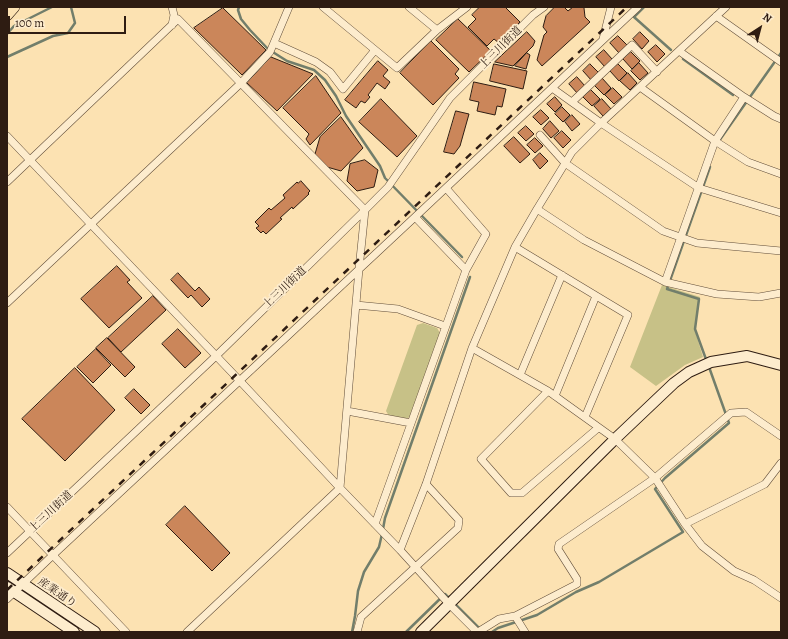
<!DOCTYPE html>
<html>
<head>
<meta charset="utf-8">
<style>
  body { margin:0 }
  #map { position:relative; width:788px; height:639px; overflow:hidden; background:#fce2b2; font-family:Alegreya,serif }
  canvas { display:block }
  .frame { position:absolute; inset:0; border:8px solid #2e1c12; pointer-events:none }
  .north { position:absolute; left:740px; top:8px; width:40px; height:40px; -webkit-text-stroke:3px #fdeccd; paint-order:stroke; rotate:36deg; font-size:11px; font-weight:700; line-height:16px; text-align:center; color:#2e1c12 }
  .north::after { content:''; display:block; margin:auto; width:14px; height:18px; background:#2e1c12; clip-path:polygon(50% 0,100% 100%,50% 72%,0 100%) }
  .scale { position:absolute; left:8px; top:16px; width:118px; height:18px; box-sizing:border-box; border:2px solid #2e1c12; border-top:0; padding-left:5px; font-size:12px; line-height:14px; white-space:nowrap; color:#2e1c12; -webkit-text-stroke:3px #fdeccd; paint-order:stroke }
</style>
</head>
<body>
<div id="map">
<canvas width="788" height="639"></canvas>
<div class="frame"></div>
<div class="north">N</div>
<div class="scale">100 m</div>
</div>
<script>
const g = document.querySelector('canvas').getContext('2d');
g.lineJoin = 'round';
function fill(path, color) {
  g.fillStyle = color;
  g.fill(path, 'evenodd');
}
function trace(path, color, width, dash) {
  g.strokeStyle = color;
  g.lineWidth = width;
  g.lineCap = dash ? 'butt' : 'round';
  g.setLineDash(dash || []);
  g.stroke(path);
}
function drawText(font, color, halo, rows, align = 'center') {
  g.font = font + ' Alegreya,"Noto Serif JP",serif';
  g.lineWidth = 3.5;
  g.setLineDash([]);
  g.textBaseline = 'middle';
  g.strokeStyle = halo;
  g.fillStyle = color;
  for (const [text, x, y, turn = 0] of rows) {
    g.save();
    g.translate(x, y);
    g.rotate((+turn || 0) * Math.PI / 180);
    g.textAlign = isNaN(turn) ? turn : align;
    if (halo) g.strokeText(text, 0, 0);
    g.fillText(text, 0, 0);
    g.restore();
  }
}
const green = new Path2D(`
  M662 285 700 297 695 331 703 357 685 365 656 386 630 367Z
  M423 323 437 328 440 333 410 417 405 419 389 416 386 411 417 325Z`);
const stream = new Path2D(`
  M239 7 238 10 241 19 250 30 268 49 287 61 314 70 325 80 336 96 346 116 380 166 385 178 462 257
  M644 7 634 17 671 50
  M7 34 14 26 52 7
  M7 57 53 36 68 33 75 23 71 7
  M683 59 733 95
  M719 141 745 104 781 53
  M707 362 695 329 699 299 667 289 710 167
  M383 529 385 518 470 277
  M453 602 481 630
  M352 632 355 616 358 591 364 572 379 547 382 534
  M406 632 445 594 450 599
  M492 632 498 628 537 615 576 592 599 582 683 532 655 489 665 478 729 423 709 367`);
const building = new Path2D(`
  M480 7H505L520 22 499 43 494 39 487 46 468 27 476 19 472 15Z
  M555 7H564L568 11 573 7H583L584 8 585 17 590 22 542 66 537 60 544 35 547 32 543 27 546 16Z
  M223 8 266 50 242 75 194 28Z
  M458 19 491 51 469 72 436 40Z
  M527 32 535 41 533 46 513 66 495 62Z
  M640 32 649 41 642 49 633 39Z
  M618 36 627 45 619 53 610 43Z
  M431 41 459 69 455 74 459 78 433 105 400 73Z
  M656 45 665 54 657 62 648 52Z
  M604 50 612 59 605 67 596 57Z
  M631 52 640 61 632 69 623 59Z
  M527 53 530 55 526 69 515 66Z
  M271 57 313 74 277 111 247 83Z
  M378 61 388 70 383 76 390 82 385 89 377 83 368 95 370 97 365 103 361 101 356 108 345 100Z
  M639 63 648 73 640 80 631 71Z
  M494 64 527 71 523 89 490 81Z
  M590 64 599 73 592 81 583 71Z
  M618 64 627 73 619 81 610 71Z
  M628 73 637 83 630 90 620 81Z
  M316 76 341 113 310 145 306 139 309 134 283 108Z
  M577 77 585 86 578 94 569 84Z
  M602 78 611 88 604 95 595 86Z
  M474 82 506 89 502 107 497 106 495 115 477 111 479 102 470 100Z
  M613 88 622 97 614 104 605 95Z
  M591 90 600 99 592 106 583 97Z
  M555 97 562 105 555 112 547 104Z
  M381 99 417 136 397 157 359 122Z
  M602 99 611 109 603 116 594 106Z
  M562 107 570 115 563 122 555 114Z
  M541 110 549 118 541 125 533 117Z
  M456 111 469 114 460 146 454 154 444 152Z
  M572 115 580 124 572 131 565 122Z
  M341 117 363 148 341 171 327 167 315 154 320 137Z
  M550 121 559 131 551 138 543 129Z
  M526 126 534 134 526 141 518 133Z
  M562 131 571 140 563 148 554 138Z
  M514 137 530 154 520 163 504 146Z
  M535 138 543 146 535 153 527 145Z
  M540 153 548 161 540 169 533 160Z
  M365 160 378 170 374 187 357 191 347 181 350 164Z
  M301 181 310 191 308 193 309 194 293 209 292 207 280 218 282 219 266 234 263 231 261 233 256 228 259 226 255 222 269 208 271 210 285 198 283 195 297 182 298 183Z
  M117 266 130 280 127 282 142 298 109 328 81 299Z
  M178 273 195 291 199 287 210 299 202 307 191 295 188 298 171 280Z
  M153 296 166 310 121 352 108 338Z
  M178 329 201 353 185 368 162 344Z
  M107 338 135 367 125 377 96 348Z
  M96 349 111 365 93 383 77 367Z
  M75 368 115 410 65 461 22 419Z
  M134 389 150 405 141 414 125 398Z
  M185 506 230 553 212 571 166 525Z`);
const street = new Path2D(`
  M323 7 397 68 437 30 467 7
  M409 7 437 30
  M716 16 781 62
  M172 25 174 15 172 7
  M603 39 611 7
  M274 43 316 62 330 72 343 89 375 50
  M679 51 744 97 774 116 781 119
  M640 87 715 141 748 162 781 174
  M552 88 601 123 699 188 781 213
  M572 102 632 45 657 72
  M540 135 565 163 663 231 697 243 781 251
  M7 136 240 381 340 488 187 632
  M7 182 178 19 365 210 359 269 340 488 400 550
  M446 188 486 234 466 270
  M537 209 584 240 665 282 717 294 759 297 781 293
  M515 247 628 315 585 417
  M665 282 715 141 744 97
  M7 303 241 83 270 52 289 7
  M356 305 398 309 445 326
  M472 348 548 391 615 439 655 478 685 524 702 546 734 571 754 580 781 598
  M520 375 562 275
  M548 391 481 459 511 493H522L598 428
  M555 396 596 296
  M347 411 411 423
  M7 507 126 632
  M375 524 466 270 415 217
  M685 524 765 484 781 463
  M7 553 216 356 365 210 388 187 450 98 533 15 544 7
  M7 599 53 555 415 217 638 7
  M515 616 525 632
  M357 632 361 617 458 528 459 520 426 484
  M477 632 449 604 400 550 426 484 472 348 515 247 537 209 572 152 601 123 726 7
  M478 632 499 619 515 616 577 584V579L558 549 559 544 655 478 731 413 746 412 781 436`);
const secondary = new Path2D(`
  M7 573 95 632
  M7 587 74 632
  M421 632 615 439 674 383 689 372 711 362 747 356 781 365`);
const primary = new Path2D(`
  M7 15 14 7`);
const rail = new Path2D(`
  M7 590 627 7`);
const streetNames = [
  ["上三川街道",501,48,-45],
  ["上三川街道",285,288,-44],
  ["上三川街道",51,512,-43],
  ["産業通り",57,593,34]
];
fill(green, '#c7c187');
trace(stream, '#727e6b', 2.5);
fill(building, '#cb865a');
trace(building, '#2e1c12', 1);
trace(street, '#624e3a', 8);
trace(secondary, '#2e1c12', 12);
trace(primary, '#2e1c12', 12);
trace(street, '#fdeccd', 7);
trace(secondary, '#fdeccd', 10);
trace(primary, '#fce2b2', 11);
trace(rail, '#2e1c12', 2.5, [7, 7]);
drawText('11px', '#2e1c12', '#fdeccd', streetNames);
</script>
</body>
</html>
